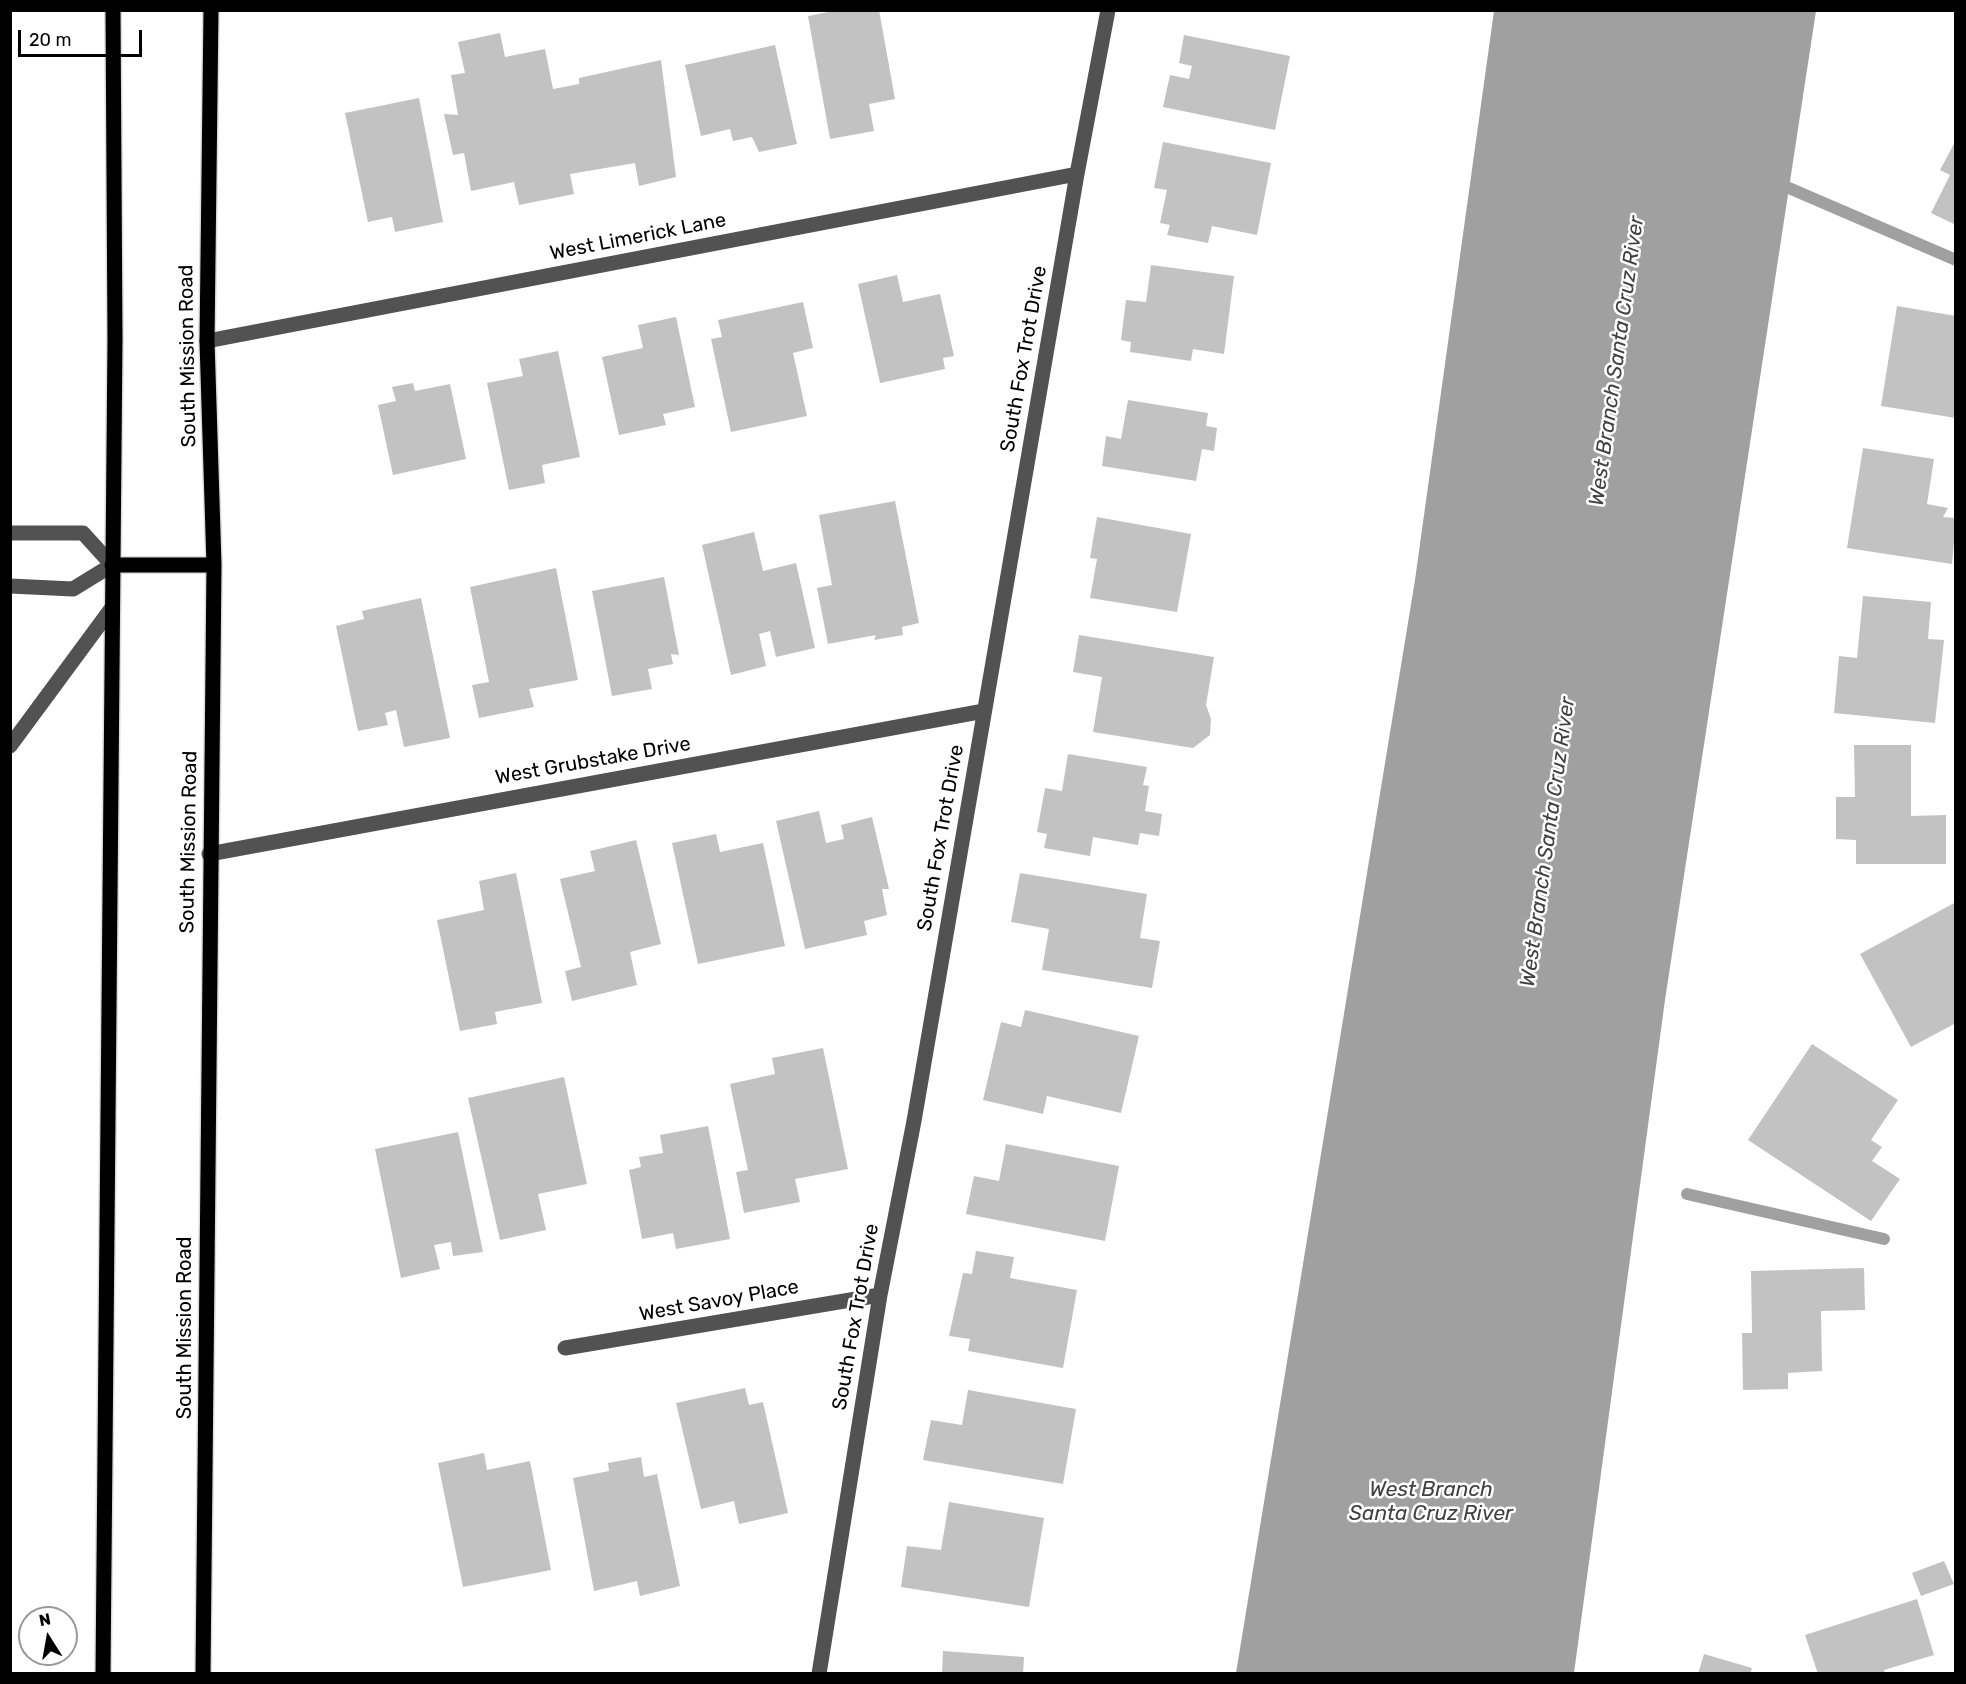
<!DOCTYPE html>
<html>
<head>
<meta charset="utf-8">
<style>
  body { margin:0 }
  #map { position:relative; width:1966px; height:1684px; overflow:hidden; background:#fff; font-family:Rubik,sans-serif }
  canvas { display:block }
  .frame { position:absolute; inset:0; border:12px solid #000; pointer-events:none }
  .north { position:absolute; left:18px; top:1606px; width:60px; height:60px; box-sizing:border-box; background:#fff; border:2px solid #999; border-radius:50%; rotate:349deg; font-size:16px; font-weight:700; line-height:24px; text-align:center; color:#000 }
  .north::after { content:''; display:block; margin:auto; width:21px; height:27px; background:#000; clip-path:polygon(50% 0,100% 100%,50% 72%,0 100%) }
  .scale { position:absolute; left:18px; top:30px; width:124px; height:27px; box-sizing:border-box; border:3px solid #000; border-top:0; padding-left:8px; font-size:18px; line-height:21px; white-space:nowrap; color:#000; -webkit-text-stroke:4px #fff; paint-order:stroke }
</style>
</head>
<body>
<div id="map">
<canvas width="1966" height="1684"></canvas>
<div class="frame"></div>
<div class="north">N</div>
<div class="scale">20 m</div>
</div>
<script>
const g = document.querySelector('canvas').getContext('2d');
g.lineJoin = 'round';
function fill(path, color) {
  g.fillStyle = color;
  g.fill(path, 'evenodd');
}
function trace(path, color, width, dash) {
  g.strokeStyle = color;
  g.lineWidth = width;
  g.lineCap = dash ? 'butt' : 'round';
  g.setLineDash(dash || []);
  g.stroke(path);
}
function drawText(font, color, halo, rows, align = 'center') {
  g.font = font + ' Rubik,sans-serif';
  g.lineWidth = 5;
  g.setLineDash([]);
  g.textBaseline = 'middle';
  g.strokeStyle = halo;
  g.fillStyle = color;
  for (const [text, x, y, turn = 0] of rows) {
    g.save();
    g.translate(x, y);
    g.rotate((+turn || 0) * Math.PI / 180);
    g.textAlign = isNaN(turn) ? turn : align;
    if (halo) g.strokeText(text, 0, 0);
    g.fillText(text, 0, 0);
    g.restore();
  }
}
const water = new Path2D(`
  M1494 11H1816L1665 1000 1574 1673H1236L1415 580Z`);
const stream = new Path2D(`
  M1775 182 1956 260
  M1687 1194 1884 1239`);
const building = new Path2D(`
  M838 10H879L895 99 869 104 874 131 830 139 808 16Z
  M500 33 505 57 545 49 553 89 579 84V78L661 60 676 177 639 186 635 163 570 174 574 194 519 205 514 182 471 191 464 153 453 155 444 114 458 115 451 75 465 73 458 42Z
  M1184 35 1290 56 1275 130 1163 107 1170 75 1189 79 1192 66 1179 63Z
  M775 45 797 144 759 152 752 137 733 141 730 129 701 136 685 65Z
  M419 98 443 222 395 232 392 217 368 222 345 113Z
  M1956 140V225L1931 213 1950 175 1940 170Z
  M1163 142 1271 163 1257 235 1212 226 1208 243 1167 235 1170 225 1160 223 1167 190 1154 188Z
  M1151 265 1234 276 1224 354 1193 349 1191 361 1130 352 1131 342 1121 340 1126 300 1146 302Z
  M897 275 903 302 940 294 954 356 943 358 945 369 880 383 858 284Z
  M803 302 813 348 793 353 807 416 731 432 711 339 722 337 718 320Z
  M1897 306 1956 316V418L1881 406Z
  M676 317 695 407 663 414 666 425 619 435 602 357 643 348 638 325Z
  M558 351 580 457 542 465 545 483 509 490 487 383 523 376 519 359Z
  M413 383 415 391 450 384 466 459 393 475 378 405 396 401 392 387Z
  M1128 400 1208 413 1206 426 1217 428 1214 451 1202 449 1196 481 1102 466 1106 436 1121 439Z
  M1863 448 1934 459 1927 504 1948 508 1943 517 1956 518 1952 564 1847 548Z
  M895 501 919 623 902 627 903 635 874 640 876 635 828 644 817 588 832 585 819 515Z
  M1097 517 1191 534 1177 612 1090 598 1097 559 1090 558Z
  M754 532 763 571 796 563 815 648 776 657 770 631 759 634 766 666 731 675 702 545Z
  M556 568 578 680 529 689 534 707 479 718 472 685 489 682 470 587Z
  M664 577 679 655 671 654 673 664 648 669 652 689 612 696 592 591Z
  M1863 596 1931 602 1928 639 1944 640 1935 723 1834 713 1839 656 1857 658Z
  M421 598 450 738 404 747 396 710 385 713 388 725 358 731 336 626 364 619 362 611Z
  M1079 635 1214 657 1206 705 1211 719 1210 735 1193 748 1093 732 1102 677 1073 672Z
  M1854 745H1911V816L1946 815V864H1856V840L1836 839V797H1855Z
  M1068 754 1147 767 1143 785 1149 786 1145 811 1162 814 1159 836 1140 833 1138 845 1093 837 1090 856 1044 848 1047 834 1037 832 1045 788 1062 791Z
  M819 811 826 843 844 839 841 825 872 817 889 889H882L887 915 864 921 867 935 805 949 776 821Z
  M716 834 720 852 763 843 785 946 698 964 672 843Z
  M636 840 661 944 630 952 637 985 572 1001 565 971 581 967 560 879 595 871 590 851Z
  M516 873 542 1003 495 1012 497 1024 460 1031 437 920 484 910 479 881Z
  M1020 873 1147 894 1140 938 1160 941 1152 988 1042 970 1049 929 1011 922Z
  M1956 902V1023L1911 1047 1860 954Z
  M1025 1010 1139 1036 1121 1113 1047 1096 1043 1114 983 1100 1001 1022 1021 1027Z
  M1812 1044 1898 1100 1871 1140 1882 1147 1872 1161 1900 1179 1871 1221 1748 1140Z
  M823 1048 848 1169 795 1179 800 1202 744 1213 736 1172 748 1170 730 1084 775 1074 772 1058Z
  M564 1077 587 1184 538 1194 546 1230 500 1240 468 1098Z
  M708 1126 730 1239 676 1249 673 1233 642 1239 629 1170 641 1167 639 1157 663 1153 660 1135Z
  M458 1132 483 1252 453 1256 451 1242 434 1245 440 1269 401 1278 375 1149Z
  M1006 1144 1119 1166 1105 1241 966 1214 974 1176 999 1181Z
  M976 1251 1014 1257 1010 1278 1077 1290 1063 1368 968 1351 970 1339 949 1336 963 1273 972 1274Z
  M1864 1268 1865 1310 1821 1311 1822 1371 1788 1373V1389L1743 1390 1742 1333H1752L1751 1271Z
  M745 1388 749 1405 763 1402 788 1513 739 1524 734 1501 701 1509 676 1403Z
  M968 1390 1076 1409 1063 1484 923 1460 931 1420 962 1425Z
  M484 1453 487 1470 530 1461 551 1570 463 1587 438 1463Z
  M641 1457 644 1477 657 1474 680 1586 640 1596 637 1581 594 1591 573 1478 609 1471 608 1463Z
  M949 1502 1044 1518 1029 1607 901 1587 907 1546 941 1550Z
  M1944 1561 1954 1584 1921 1596 1912 1573Z
  M1917 1599 1934 1655 1884 1670 1885 1674H1818L1805 1635Z
  M943 1651 1024 1657 1023 1674H942Z
  M1704 1654 1752 1668 1750 1674H1698Z`);
const minor = new Path2D(`
  M207 341 1077 174
  M10 533H83L112 565 73 589 10 586
  M10 746 111 609
  M209 854 984 711
  M565 1348 880 1295
  M819 1674 880 1295 914 1121 1077 174 1108 10`);
const major = new Path2D(`
  M112 565H214
  M103 1674 115 339 113 10
  M203 1674 214 565 207 341 211 10`);
const streetNames = [
  ["West Limerick Lane",638,237,-11],
  ["South Mission Road",188,356,-91],
  ["South Fox Trot Drive",1024,359,-80],
  ["West Grubstake Drive",593,761,-10],
  ["South Fox Trot Drive",941,838,-80],
  ["South Mission Road",189,842,-89],
  ["West Savoy Place",719,1301,-10],
  ["South Fox Trot Drive",856,1317,-80],
  ["South Mission Road",185,1328,-90]
];
const waterNames = [
  ["West Branch Santa Cruz River",1617,361,-82],
  ["West Branch Santa Cruz River",1548,842,-82],
  ["West Branch",1431,1490],
  ["Santa Cruz River",1431,1514]
];
fill(water, '#a0a0a0');
trace(stream, '#a0a0a0', 12);
fill(building, '#c2c2c2');
trace(major, '#dbdbdb', 18);
trace(minor, '#525252', 15);
trace(major, '#000', 15);
drawText('20px', '#000', '#fff', streetNames);
drawText('italic 21px', '#414141', '#fff', waterNames);
</script>
</body>
</html>
